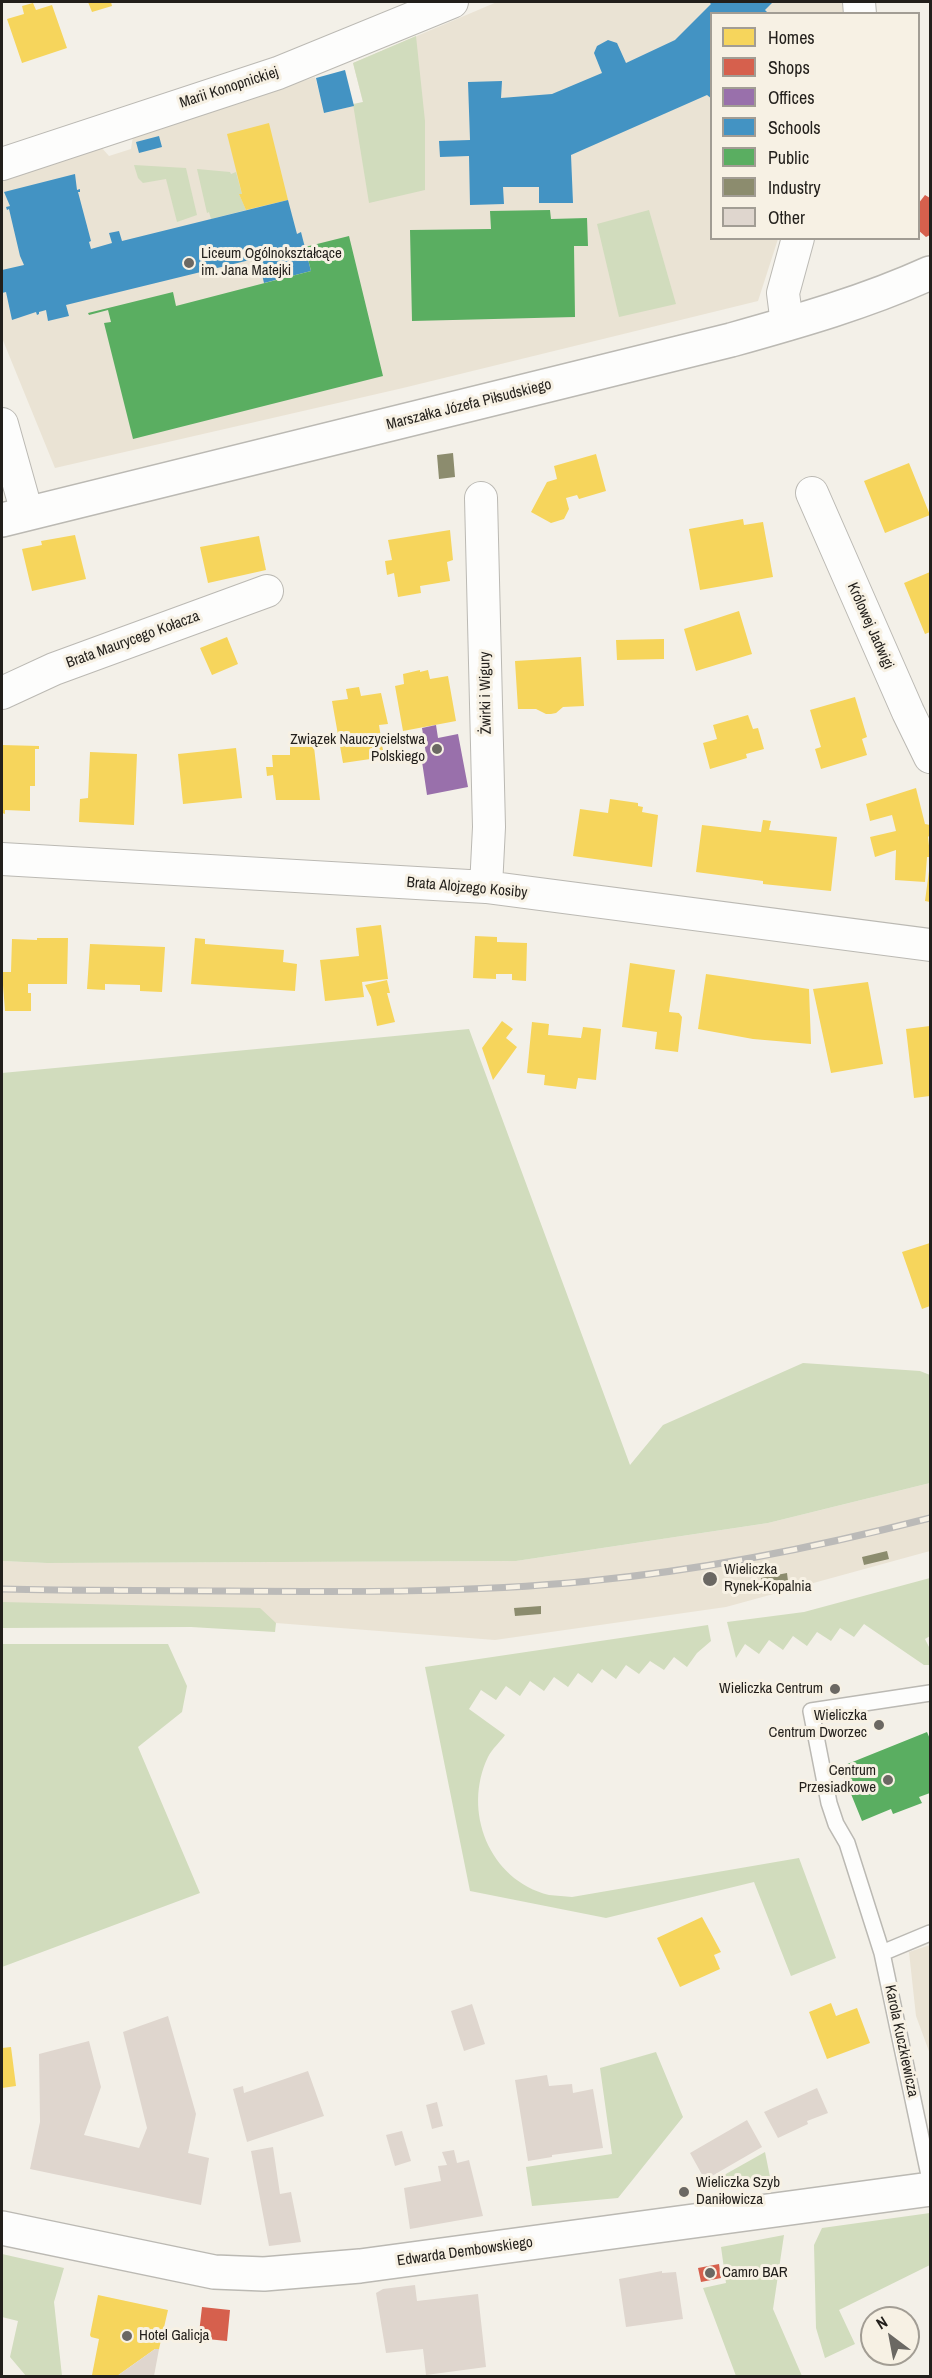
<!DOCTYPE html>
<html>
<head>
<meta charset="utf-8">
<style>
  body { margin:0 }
  #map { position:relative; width:932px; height:2378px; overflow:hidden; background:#f3f0e8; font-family:"Archivo Narrow",sans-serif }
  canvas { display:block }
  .frame { position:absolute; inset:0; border:3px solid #221f1b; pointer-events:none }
  .legend { position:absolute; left:710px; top:12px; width:210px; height:228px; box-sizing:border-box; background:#f7f1e4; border:2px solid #a29d94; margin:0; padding:8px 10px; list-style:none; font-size:18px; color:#221f1b }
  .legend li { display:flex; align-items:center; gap:12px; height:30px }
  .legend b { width:30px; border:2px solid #a29d94 }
  .north { position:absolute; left:860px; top:2306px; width:60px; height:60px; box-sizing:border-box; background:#f7f1e4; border:2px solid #a29d94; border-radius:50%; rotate:328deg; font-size:16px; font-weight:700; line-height:24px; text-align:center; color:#221f1b }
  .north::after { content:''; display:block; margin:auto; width:21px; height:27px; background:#6b6863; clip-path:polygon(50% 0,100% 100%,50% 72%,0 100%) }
</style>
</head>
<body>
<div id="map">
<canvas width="932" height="2378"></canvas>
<div class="frame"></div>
<ul class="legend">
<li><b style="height:16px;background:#f6d55c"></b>Homes</li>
<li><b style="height:16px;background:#d6604d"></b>Shops</li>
<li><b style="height:16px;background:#9970ab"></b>Offices</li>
<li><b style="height:16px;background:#4393c3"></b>Schools</li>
<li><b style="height:16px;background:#5aae61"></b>Public</li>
<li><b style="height:16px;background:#8c8c6e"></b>Industry</li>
<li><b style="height:16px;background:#dfd6ce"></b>Other</li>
</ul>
<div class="north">N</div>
</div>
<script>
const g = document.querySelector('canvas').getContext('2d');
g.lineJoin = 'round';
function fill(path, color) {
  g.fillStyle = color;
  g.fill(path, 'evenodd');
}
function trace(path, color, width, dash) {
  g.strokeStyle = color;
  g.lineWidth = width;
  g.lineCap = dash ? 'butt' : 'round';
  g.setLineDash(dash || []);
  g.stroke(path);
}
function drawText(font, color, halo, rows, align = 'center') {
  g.font = font + ' "Archivo Narrow",sans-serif';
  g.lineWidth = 6;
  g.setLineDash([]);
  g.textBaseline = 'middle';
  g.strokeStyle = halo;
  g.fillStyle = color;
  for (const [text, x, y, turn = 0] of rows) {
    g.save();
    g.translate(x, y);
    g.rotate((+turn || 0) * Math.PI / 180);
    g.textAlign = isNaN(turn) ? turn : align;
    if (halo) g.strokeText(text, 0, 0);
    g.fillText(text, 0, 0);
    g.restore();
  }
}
const built = new Path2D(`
  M497 2H845V13L712 14V238L778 239 758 301 403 388 55 468 2 338V179L101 147 109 156 131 149 133 136 315 77 325 113 353 106 363 102 353 63Z
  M930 1483V1551L726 1607 495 1640 276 1623 2 1616V1561L47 1563 516 1561 768 1523Z
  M930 1945V2054L916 2016 909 1952Z`);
const green = new Path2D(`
  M416 36 425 121V190L369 203 353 104 363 102 353 63Z
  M134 165 186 168 197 215 177 222 166 179 143 183 138 178Z
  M197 169 230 172 231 174 236 172 242 194H239L246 210 211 219 209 212 207 213Z
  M649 210 676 304 619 317 597 224Z
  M469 1029 630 1465 663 1425 803 1363 920 1371 930 1375V1483L768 1523 516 1561 47 1563 2 1561V1073Z
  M930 1578V1636L925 1639 930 1649V1665H924L864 1624 854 1637 840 1628 831 1641 817 1632 807 1646 793 1636 783 1650 769 1640 759 1654 745 1644 736 1658 727 1622 804 1612Z
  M2 1602 260 1608 276 1623 275 1632 191 1627 2 1628Z
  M708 1625 711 1641 697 1653 687 1667 674 1657 664 1670 650 1661 639 1674 626 1665 616 1679 602 1669 592 1683 578 1673 568 1687 554 1677 544 1691 530 1681 520 1696 506 1686 496 1700 481 1690 469 1709 505 1735C500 1742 492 1749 488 1757 462 1811 489 1880 549 1895 556 1896 565 1896 572 1897L799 1858 836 1958 791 1976 754 1882 606 1918 470 1891 425 1667Z
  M2 1644H168L187 1686 182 1712 138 1747 200 1893 2 1967Z
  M656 2052 683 2117 618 2198 532 2206 526 2167 612 2154 600 2068Z
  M765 2152 771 2182 701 2188Z
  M930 2213V2265L839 2310 855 2344 825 2358 816 2328 814 2245 822 2228Z
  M784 2235 773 2309 802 2376H736L703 2288 726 2283 721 2247Z
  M2 2254 64 2268 54 2302 62 2376H26L10 2357 18 2321 2 2317Z`);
const homes = new Path2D(`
  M88 2H111L112 6 92 12Z
  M33 3 36 10 52 5 67 48 22 63 7 19 24 14 22 6Z
  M269 123 288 200 246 210 239 194H242L227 134Z
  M596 454 606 491 579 499 577 495 566 498 569 509 564 519 551 523 531 512 547 482 557 479 554 466Z
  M909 463 930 515 885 533 864 481Z
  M743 519 744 525 763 522 773 577 700 590 689 529Z
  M450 530 453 560 447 562 450 581 420 586 421 593 398 597 394 573 387 575 385 561 392 560 388 540Z
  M75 535 86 579 32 591 22 549 42 545 41 541Z
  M259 536 266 570 208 583 200 547Z
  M930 572V632L925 634 904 583Z
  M739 611 752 654 696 671 684 629Z
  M227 637 238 664 212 675 200 648Z
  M664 639V659L617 660 616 640Z
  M581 657 584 706 563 707 556 713 551 714H546L536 709H518L515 661Z
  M420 670V672L428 670 430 679 448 676 456 721 403 731 395 686 404 684 403 674Z
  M359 687 361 696 381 693 388 724 379 725 384 757 343 763 332 701 348 699 346 689Z
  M855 697 867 737 862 739 867 755 821 769 815 749 821 747 810 710Z
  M748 715 753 729 758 728 764 749 746 754 747 758 710 769 703 743 717 739 713 725Z
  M290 738H313L320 800H276L273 775 267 776 266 767H273L272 755H290Z
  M2 745 39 746V749H35V786H30V811L5 810V814L2 813Z
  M236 748 242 798 183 804 178 754Z
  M90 752 137 754 134 825 79 822 80 799 88 798Z
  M916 788 925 824 930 825V835L928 837 930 854 929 857H927L925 882 895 880 896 850 875 857 870 837 896 831 892 815 870 821 866 804Z
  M610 799 638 803V806L643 807 642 812 658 815 652 867 573 856 580 809 608 813Z
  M763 820 771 821 769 830 837 837 831 891 763 884V881L696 872 702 825 761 832Z
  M929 871H930V902L925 901Z
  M381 925 388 979 362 982 364 997 325 1001 320 960 359 956 356 928Z
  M475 936 497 937V942L527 943 526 981 512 980V974H496V979L473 978Z
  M37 938H68L67 984H28V993H31V1011H5L2 972H11L12 939 37 940Z
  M195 938 205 939V944L284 950 283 962 297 964 295 991 191 984Z
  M90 944 165 947 162 992 140 991V985L105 984V990L87 989Z
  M630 963 675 970 669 1012 679 1013 682 1017 678 1052 655 1049 657 1032 622 1027Z
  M706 974 809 989 811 1044 753 1039 698 1029Z
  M387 980 390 993H387L395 1022 377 1026 371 997 365 985Z
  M868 982 883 1064 831 1073 813 989Z
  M502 1021 513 1029 506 1038 517 1047 493 1080 482 1048Z
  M532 1022 549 1024 548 1035 581 1038 583 1027 601 1029 596 1080 578 1078 576 1089 544 1085 545 1075 527 1073Z
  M930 1026V1096L914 1098 906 1029Z
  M930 1243V1306L922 1309 902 1252Z
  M702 1917 721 1952 714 1955 720 1969 680 1987 657 1938Z
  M831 2003 836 2016 857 2008 870 2043 827 2059 809 2012Z
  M11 2047 16 2086 2 2088V2048Z
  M98 2295 168 2310 159 2349H155L117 2376 92 2375 99 2339 91 2337 90 2335Z`);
const shops = new Path2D(`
  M925 195 930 198V235L926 237 918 230V204Z
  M719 2264 721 2278 701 2282 698 2268Z
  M202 2307 230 2310 227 2341 207 2339 206 2343 198 2342Z`);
const offices = new Path2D(`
  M436 725 438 738 458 734 468 787 427 795 421 755 426 754 422 728Z`);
const schools = new Path2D(`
  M709 2H773L765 10 769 14H712V99L707 95 571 155 573 203H539V187H503L504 204 470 205 469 156 440 157 439 141 470 140 468 82 502 81 501 98 552 94 602 73 594 53 597 46 608 40 617 43 626 63 675 40 711 4Z
  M345 70 354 106 324 113 316 78Z
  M159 136 162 147 139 153 136 142Z
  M75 174 77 190 80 189V192H78L91 241 89 242 91 249 112 243 109 233 119 231 122 241 288 200 297 234 301 232 311 271 264 283 258 258 66 305 69 316 48 321 46 310 39 312V314L37 315 36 312 12 320 6 292 2 293V270L24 265 20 256 9 209 7 210 6 207 10 206 4 192Z`);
const public = new Path2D(`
  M550 210 551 219 587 218 588 246H574L575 317 412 321 410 230 491 229 490 211Z
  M349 236 383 376 133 439 104 323 111 322 108 310 89 315 88 313 173 292 176 306 311 271 305 247Z
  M927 1732 930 1739V1793L919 1797 922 1803 893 1814 891 1809 862 1821 840 1767Z`);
const industry = new Path2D(`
  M453 453 455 477 439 479 437 455Z
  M887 1551 889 1559 864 1565 862 1557Z
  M787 1573 788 1581 762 1585 761 1578Z
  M541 1606V1614L515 1616 514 1608Z`);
const building = new Path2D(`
  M472 2004 485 2044 464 2051 451 2011Z
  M168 2016 196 2114 188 2153 209 2158 201 2205 30 2169 40 2122 39 2054 89 2041 101 2087 84 2135 139 2148 147 2128 123 2032Z
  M308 2071 324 2116 247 2142 233 2089 243 2086 244 2093Z
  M547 2075 549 2086 572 2084 573 2093 593 2089 603 2148 552 2155V2157L528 2161 515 2080Z
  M817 2088 828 2113 807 2121 808 2124 778 2138 764 2112Z
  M437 2102 443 2126 432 2129 426 2105Z
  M747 2120 762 2147 705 2180 690 2153Z
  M402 2131 411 2161 395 2166 386 2135Z
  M273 2147 280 2194 291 2192 301 2242 269 2246 251 2151Z
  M454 2150 457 2163 469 2160 483 2216 410 2229 404 2188 441 2181 438 2166 447 2165 442 2152Z
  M662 2271V2273L676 2272 683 2319 626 2327 619 2279Z
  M415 2285 417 2301 478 2294 486 2367 426 2375 423 2349 386 2353 376 2293 383 2289Z
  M155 2349H159L154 2376H117Z`);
const service = new Path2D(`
  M930 1693 811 1711 829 1803 836 1824 847 1843 882 1953 930 2180
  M882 1953 930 1933`);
const minor = new Path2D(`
  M859 2 860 14
  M2 164 278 73 452 2
  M787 324 783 293 798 238
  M2 424 27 513
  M812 493 908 712 930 757
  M481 498 489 827 486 887
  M2 693 54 669 267 591
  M2 859 486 887 930 945`);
const tertiary = new Path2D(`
  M2 2228 214 2272 264 2274 360 2266 930 2189`);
const secondary = new Path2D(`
  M2 520 731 340C799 321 866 302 930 273`);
const rail = new Path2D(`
  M2 1589C77 1591 152 1590 227 1591 348 1592 469 1593 589 1581 704 1570 818 1547 930 1518`);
const markers = [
  [189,263,6,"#6b6863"],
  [437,749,6,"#6b6863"],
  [710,1579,8,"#6b6863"],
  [835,1689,6,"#6b6863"],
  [879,1725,6,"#6b6863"],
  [888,1780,6,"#6b6863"],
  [684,2192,6,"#6b6863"],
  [710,2273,6,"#6b6863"],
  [127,2336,6,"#6b6863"]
];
const streetNames = [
  ["Marii Konopnickiej",229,88,-18],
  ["Marszałka Józefa Piłsudskiego",469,405,-14],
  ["Królowej Jadwigi",870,626,66],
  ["Brata Maurycego Kołacza",133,640,-20],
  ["Żwirki i Wigury",486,693,-91],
  ["Brata Alojzego Kosiby",467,888,5],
  ["Karola Kuczkiewicza",901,2041,78],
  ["Edwarda Dembowskiego",465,2252,-8]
];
const poiNames = [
  ["Liceum Ogólnokształcące",201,254],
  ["im. Jana Matejki",201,271],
  ["Związek Nauczycielstwa",425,740,"right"],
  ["Polskiego",425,757,"right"],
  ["Wieliczka",724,1570],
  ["Rynek-Kopalnia",724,1587],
  ["Wieliczka Centrum",823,1689,"right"],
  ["Wieliczka",867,1716,"right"],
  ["Centrum Dworzec",867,1733,"right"],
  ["Centrum",876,1771,"right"],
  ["Przesiadkowe",876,1788,"right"],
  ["Wieliczka Szyb",696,2183],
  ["Daniłowicza",696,2200],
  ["Camro BAR",722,2273],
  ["Hotel Galicja",139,2336]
];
fill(built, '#eae3d4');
fill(green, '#d1dcbd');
fill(homes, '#f6d55c');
fill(shops, '#d6604d');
fill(offices, '#9970ab');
fill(schools, '#4393c3');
fill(public, '#5aae61');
fill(industry, '#8c8c6e');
fill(building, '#dfd6ce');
trace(service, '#bbb9b3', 18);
trace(minor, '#bbb9b3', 34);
trace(tertiary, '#bbb9b3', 36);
trace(secondary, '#bbb9b3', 36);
trace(service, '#fdfdfc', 15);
trace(minor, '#fdfdfc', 32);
trace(tertiary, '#fdfdfc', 33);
trace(secondary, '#fdfdfc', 33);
trace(rail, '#bbbab8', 7);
trace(rail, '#f7f1e4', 4.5, [14]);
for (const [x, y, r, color] of markers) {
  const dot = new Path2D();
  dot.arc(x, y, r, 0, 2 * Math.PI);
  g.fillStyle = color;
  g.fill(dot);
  trace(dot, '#f7f1e4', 2);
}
drawText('15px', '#221f1b', '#f7f1e4', streetNames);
drawText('15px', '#221f1b', '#f7f1e4', poiNames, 'left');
</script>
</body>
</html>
